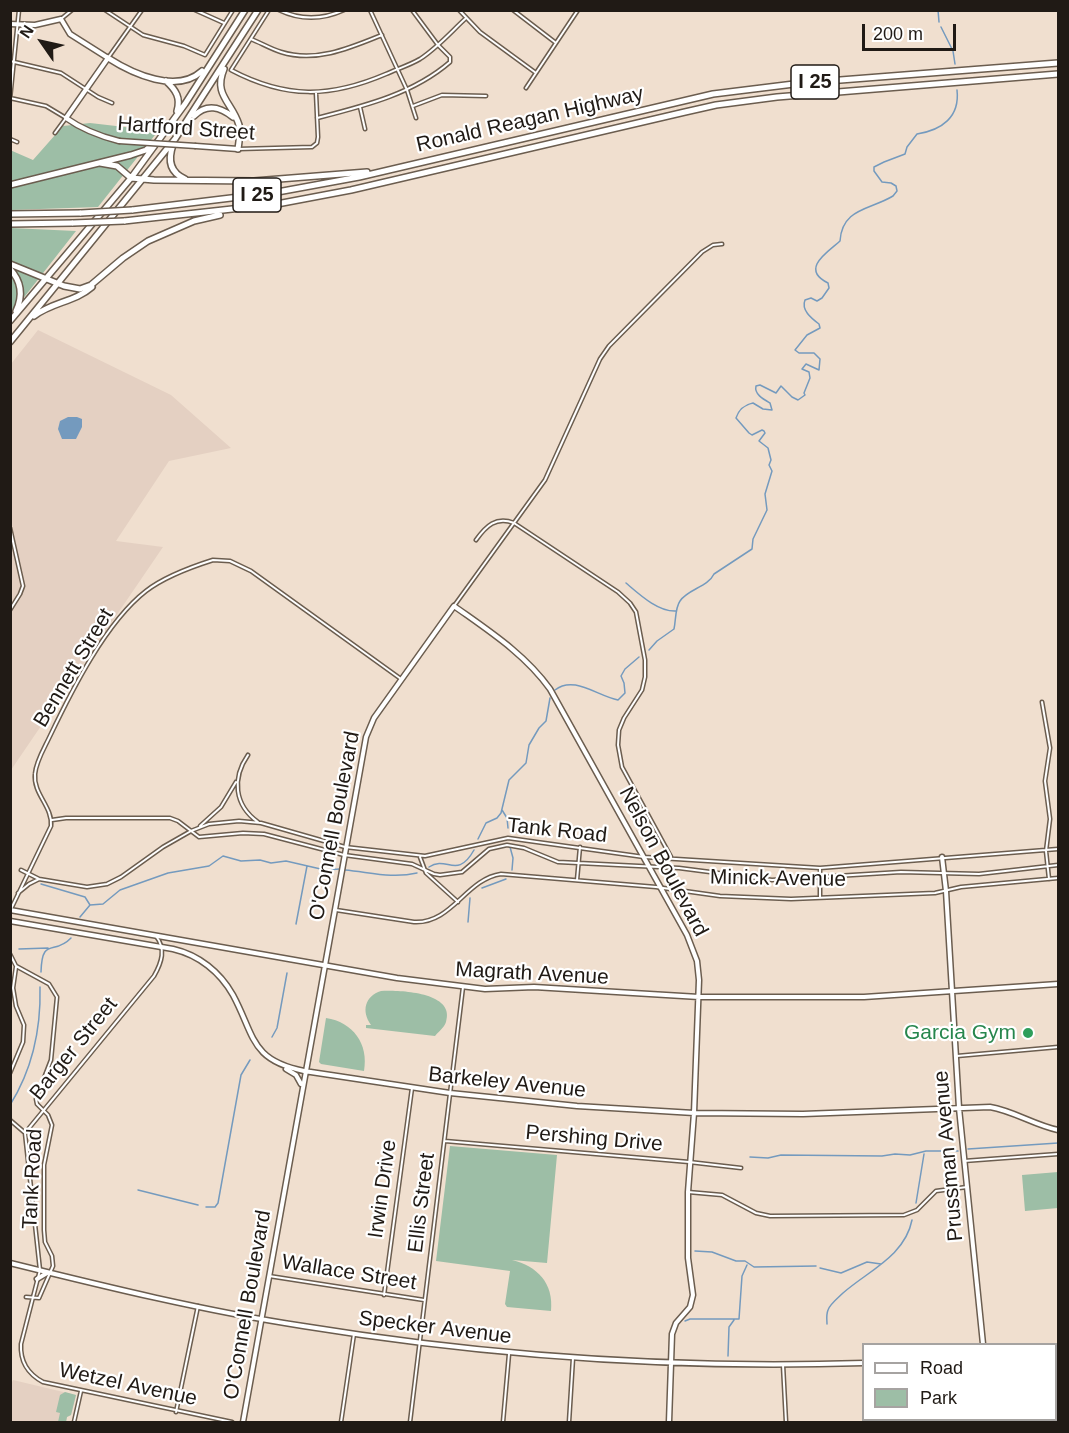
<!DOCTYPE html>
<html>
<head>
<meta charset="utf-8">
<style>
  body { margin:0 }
  #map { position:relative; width:1069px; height:1433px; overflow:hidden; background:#f0dfcf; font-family:Arial,sans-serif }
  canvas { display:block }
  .frame { position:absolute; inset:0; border:12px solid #201a15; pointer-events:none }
  .legend { position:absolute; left:862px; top:1343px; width:195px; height:78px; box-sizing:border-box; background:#fff; border:2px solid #a6a3a1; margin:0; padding:8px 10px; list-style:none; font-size:18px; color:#201a15 }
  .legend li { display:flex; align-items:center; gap:12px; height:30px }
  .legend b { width:30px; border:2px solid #a6a3a1 }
  .north { position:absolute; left:12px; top:12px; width:60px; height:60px; -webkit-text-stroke:4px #fff; paint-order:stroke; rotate:304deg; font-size:16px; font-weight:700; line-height:24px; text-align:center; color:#201a15 }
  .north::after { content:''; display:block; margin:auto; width:21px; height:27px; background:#201a15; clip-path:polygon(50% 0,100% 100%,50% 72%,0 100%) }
  .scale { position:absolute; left:862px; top:24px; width:94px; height:27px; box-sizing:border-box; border:3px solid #201a15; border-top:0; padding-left:8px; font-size:18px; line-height:21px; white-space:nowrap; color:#201a15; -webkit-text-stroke:4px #fff; paint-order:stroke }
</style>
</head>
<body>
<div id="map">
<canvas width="1069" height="1433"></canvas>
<div class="frame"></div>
<ul class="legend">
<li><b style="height:8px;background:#fff"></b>Road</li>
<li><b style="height:16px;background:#9dbea6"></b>Park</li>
</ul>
<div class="north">N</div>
<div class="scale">200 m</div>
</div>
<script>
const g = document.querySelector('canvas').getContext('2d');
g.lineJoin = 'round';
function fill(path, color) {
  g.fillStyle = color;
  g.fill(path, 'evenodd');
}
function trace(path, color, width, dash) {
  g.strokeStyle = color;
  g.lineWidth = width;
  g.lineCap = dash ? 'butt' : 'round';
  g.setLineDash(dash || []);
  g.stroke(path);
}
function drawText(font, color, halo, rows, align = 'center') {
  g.font = font + ' Arial,sans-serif';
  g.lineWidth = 4.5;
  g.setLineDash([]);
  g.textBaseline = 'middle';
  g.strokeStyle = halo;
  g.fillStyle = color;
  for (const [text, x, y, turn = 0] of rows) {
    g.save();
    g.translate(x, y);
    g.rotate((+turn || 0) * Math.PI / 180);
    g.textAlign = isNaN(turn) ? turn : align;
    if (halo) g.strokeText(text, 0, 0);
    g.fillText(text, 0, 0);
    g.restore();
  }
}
const education = new Path2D(`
  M38 330 171 395 231 448 169 461 116 541 163 547 11 770V364Z
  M13 1380 76 1395 71 1415 67 1417 66 1422H11L10 1386Z`);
const green = new Path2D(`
  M90 123 142 129 155 135 98 207 11 210 10 150 33 160 63 126Z
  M11 228 76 231 11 314Z
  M381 991C399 990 456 992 446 1022 444 1028 438 1032 435 1036L366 1028V1025H371C361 1011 365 996 381 991Z
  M326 1018C353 1022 369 1044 364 1071L321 1064 319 1062Z
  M450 1146 557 1155 547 1263 512 1260C537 1266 554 1283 551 1311L507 1307 505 1304 510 1271 436 1261Z
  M1058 1172V1208L1025 1211 1022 1175Z
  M65 1392 76 1395 71 1415 67 1417 66 1422H58L60 1413 56 1412 60 1395Z`);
const water = new Path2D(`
  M68 417H77L82 419V427L76 439H62L58 429 60 421Z`);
const stream = new Path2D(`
  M938 10 939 22
  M941 27 953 51 955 64
  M626 583C639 594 658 612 676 611
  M649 650 657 641 674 629C676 620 675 608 680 601 688 589 708 587 714 574L752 549 753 539 767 510 765 494 772 471 769 465 771 460 768 448 759 441 765 433 764 431 762 430 752 435 749 433 736 418C739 409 744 405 753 403L763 409 772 410 770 403C763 399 754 394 756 386L760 385 776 393 781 386 792 397 798 400 805 395 804 393 810 378 809 372 802 369 806 364 819 370 820 359 814 353H799L795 350 807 335 820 328 819 324C811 318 801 310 805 300L811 298 817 301 822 298 829 288 828 283C799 269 829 251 840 241 842 208 870 210 893 196L897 191 896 186 891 183 882 182 874 171V167L884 162 905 154 907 147 917 134C942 130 960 117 957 90
  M555 690C574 675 597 696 618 700L625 693 624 683 621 676 625 669 639 657
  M502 810 507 818 508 828
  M478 839 486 823 497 818 501 813 509 780 526 763 529 745 539 728 546 721 550 698
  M510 847 513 858 512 870
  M429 867C447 855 457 880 474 850
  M345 870C369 872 392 879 417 873
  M41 884 85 897 90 905
  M482 888 506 879
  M80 917 90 905 103 904 120 890 168 873 209 866 223 856 241 861 260 860 271 863 286 861 325 870 340 869
  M468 922 470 898
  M296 924 307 866
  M19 949 48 948
  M41 972C42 936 54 956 71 938
  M272 1037 277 1028 287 973
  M10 1105C32 1070 41 1028 40 987
  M968 1149 1058 1143
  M750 1157 768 1158 781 1155 882 1156 895 1154 910 1155 926 1151H958
  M138 1190 198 1205
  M916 1203 924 1154
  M206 1207H215L218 1203 241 1075 250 1060
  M695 1251 712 1252 736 1261H745L754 1267 816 1266
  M820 1268 841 1273 867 1262 881 1264
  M685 1321 690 1319H739L742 1276 747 1265
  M827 1324C827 1320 826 1315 828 1310 830 1304 838 1298 843 1293 868 1271 905 1256 912 1220
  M728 1356 729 1327 734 1320`);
const street = new Path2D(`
  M105 10 143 35 184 46 205 55 233 10
  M195 10 224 23
  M269 10 231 70C286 99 330 98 386 74 397 69 410 65 420 59 437 48 451 32 465 19
  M279 10C300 20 322 20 344 10
  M370 10 407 90 416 118
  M459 10 480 32 536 73
  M513 10 556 43
  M61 19 72 10
  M251 39C261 43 271 49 281 52 316 63 350 48 382 35
  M108 58 142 10
  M10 61 61 73 98 97 112 103
  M526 88 578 10
  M10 98 46 106 66 118 55 133
  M10 99 19 10
  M413 106 442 95 486 96
  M360 107 365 129
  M317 118C364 106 413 94 450 62V57L438 45 412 10
  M10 139 17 142
  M238 149 312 147 317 143 318 137 316 93
  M10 528 23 586 20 594 10 610
  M476 540C486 526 496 516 514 523L618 592 630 603 636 612 645 660V677L642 690 624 718 619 730 618 745 622 767 671 857
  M454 606 545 480 600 359 609 346 702 252 713 245 722 244
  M1042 702 1050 748 1045 781 1050 819 1046 851 1049 879
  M248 755C232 778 234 805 258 822
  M52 820 66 818H170L178 821 199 837 243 833 264 834 344 855 412 864 434 874 440 875 462 872 489 849 507 845 524 848 558 862 679 868 772 880 901 872 979 874 1058 865
  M200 826 221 807 236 782
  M420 857 426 873 458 902
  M820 868V897
  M21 870 39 879
  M577 880 580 847
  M18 893 29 884 39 879 87 887 107 884 121 877 163 847 191 831 209 824 239 821 261 823 345 847 425 856 508 838 644 857 820 868 1058 849
  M336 910 414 922C452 924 466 879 501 874L656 887 720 896 791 899 935 893 961 887 1058 878
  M10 911 51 826C53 807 33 794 35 774 36 761 45 747 50 736 72 690 106 622 146 591 164 577 191 567 213 560L230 561 251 571 401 679
  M156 936C166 949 162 962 154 976L25 1133 40 1270 21 1344C20 1361 28 1374 43 1382L232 1422
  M10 954 16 966 49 984 57 997 51 1060 36 1099 37 1104 48 1115 52 1125 44 1165V1230L45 1242 52 1256 53 1266 39 1298 26 1297
  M957 1056 1058 1047
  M10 1073 23 1042 24 1025 16 1006 13 988 16 967
  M10 1120 24 1132
  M445 1141 689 1162 741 1168
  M964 1161 1058 1154
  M688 1192 722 1195 756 1213 770 1216 904 1215 917 1210 936 1191 967 1187
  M269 1276 424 1300
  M384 1295 412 1088
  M783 1365 786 1422
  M176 1412 198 1306
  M930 1420V1422
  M74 1422 81 1391
  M341 1422 354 1334
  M410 1422 463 987
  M503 1422 509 1354
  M569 1422 573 1358`);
const secondary = new Path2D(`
  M10 24 35 25 61 19 70 34 108 58 66 118C83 130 99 136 119 141
  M196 146 238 149
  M942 857 946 891 959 1108 983 1344
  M10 910 397 978 485 989 534 987 699 997H864L1058 984
  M10 921 173 949C199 955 220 972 233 995 255 1036 250 1060 304 1071L450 1093 577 1106 694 1113 803 1114 990 1107C1014 1111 1034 1125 1058 1130
  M286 1069 296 1075 301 1084
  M10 1263C107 1287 205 1311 303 1326 488 1356 676 1369 864 1363
  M37 1279 47 1273
  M1056 1351H1058
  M988 1420V1422
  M243 1422 366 737 374 718 454 606C489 631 525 654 550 689L687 935 697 961 699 980 694 1113 688 1192V1258L693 1295 690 1307 676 1323 672 1334 669 1422`);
const highway = new Path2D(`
  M108 58C133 74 177 94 202 71
  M224 69C213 95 232 102 239 125 241 133 239 141 238 149
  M166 81C176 90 181 98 177 111
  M194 116C207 103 220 107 233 117
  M173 145C168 159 169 172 185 179
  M100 163 117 166 131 178 154 180 254 181 367 172
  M10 185 131 155 146 150 152 145
  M132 210 272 193 359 177 713 94 802 83 1058 63
  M10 214 81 213
  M124 221 277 204 351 190 685 112 716 105 777 97 1058 74
  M10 224 73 223
  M10 264 64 286 80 289 91 285 123 258 148 241 194 221 220 215
  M10 269C22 282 23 296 16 311
  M34 316C52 302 75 302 92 287
  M10 321 131 178 185 104 245 10
  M10 342 175 139 258 10`);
const secondaryBridge = new Path2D(`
  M119 141 196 146`);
const highwayBridge = new Path2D(`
  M81 213 132 210
  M73 223 124 221`);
const markers = [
  [1028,1033,6,"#2e9e5b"]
];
const shields = [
  [815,82,48],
  [257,195,48]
];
const shieldNames = [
  ["I 25",815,82],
  ["I 25",257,195]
];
const streetNames = [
  ["Ronald Reagan Highway",530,120,-13],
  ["Hartford Street",186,129,4],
  ["Bennett Street",74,668,-59],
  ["O'Connell Boulevard",335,826,-79],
  ["Tank Road",557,831,6],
  ["Nelson Boulevard",663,862,62],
  ["Minick Avenue",778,879,1],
  ["Magrath Avenue",532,974,3],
  ["Barger Street",74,1049,-51],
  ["Barkeley Avenue",507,1083,6],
  ["Pershing Drive",594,1139,5],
  ["Prussman Avenue",949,1156,-95],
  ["Tank Road",33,1179,-87],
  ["Irwin Drive",383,1189,-82],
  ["Ellis Street",422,1203,-83],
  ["Wallace Street",349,1273,9],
  ["O'Connell Boulevard",248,1305,-80],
  ["Specker Avenue",435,1328,7],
  ["Wetzel Avenue",128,1385,12]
];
const leisureNames = [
  ["Garcia Gym",1016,1033]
];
fill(education, '#e4d0c2');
fill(green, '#9dbea6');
fill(water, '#749abe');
trace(stream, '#749abe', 1.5);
trace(street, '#6b5d4f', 5);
trace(secondary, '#6b5d4f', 7);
trace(highway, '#6b5d4f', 8);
trace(street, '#fff', 2);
trace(secondary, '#fff', 4);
trace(highway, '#fff', 5);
trace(secondaryBridge, '#6b5d4f', 7, []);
trace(highwayBridge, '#6b5d4f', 8, []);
trace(secondaryBridge, '#fff', 4);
trace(highwayBridge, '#fff', 5);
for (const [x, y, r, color] of markers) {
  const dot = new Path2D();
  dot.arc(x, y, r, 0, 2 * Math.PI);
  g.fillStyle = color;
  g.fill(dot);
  trace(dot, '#fff', 2);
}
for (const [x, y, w] of shields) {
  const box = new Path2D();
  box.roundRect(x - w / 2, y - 17, w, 34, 4.5);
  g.fillStyle = '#fff';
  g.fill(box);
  trace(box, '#201a15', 1.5);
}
drawText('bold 20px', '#201a15', null, shieldNames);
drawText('21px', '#201a15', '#fff', streetNames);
drawText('21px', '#27864d', '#fff', leisureNames, 'right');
</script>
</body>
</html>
